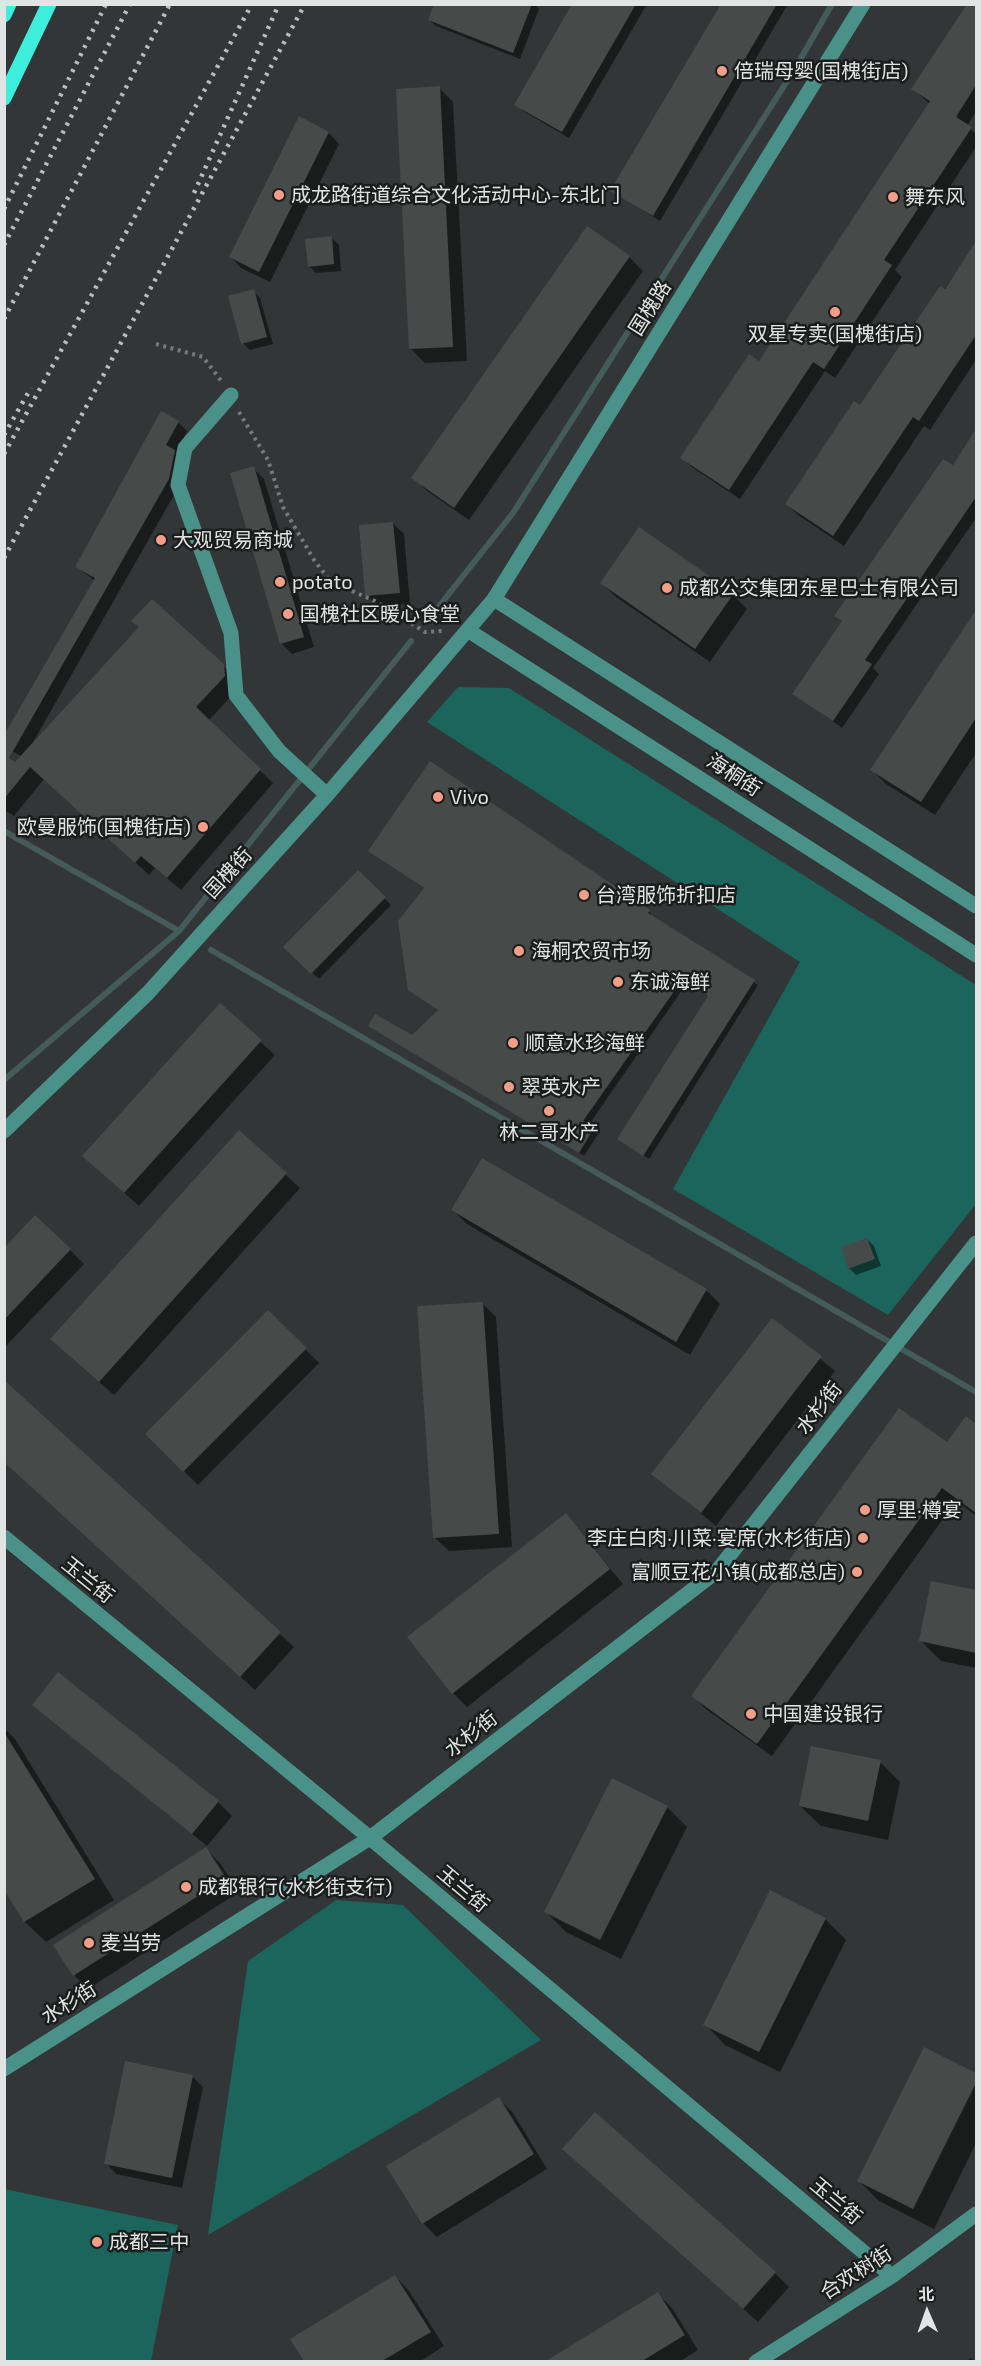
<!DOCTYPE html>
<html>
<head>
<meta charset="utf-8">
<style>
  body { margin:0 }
  #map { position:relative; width:981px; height:2366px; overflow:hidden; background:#323636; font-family:"Exo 2","Noto Sans SC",sans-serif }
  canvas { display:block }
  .frame { position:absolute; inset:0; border:6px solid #e1e4e3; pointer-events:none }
  .north { position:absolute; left:897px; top:2282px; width:60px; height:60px; -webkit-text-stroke:4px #1b1d1d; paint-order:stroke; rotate:358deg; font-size:16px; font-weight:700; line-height:24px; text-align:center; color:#e1e4e3 }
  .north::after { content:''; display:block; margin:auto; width:21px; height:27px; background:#e1e4e3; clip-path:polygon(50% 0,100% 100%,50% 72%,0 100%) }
</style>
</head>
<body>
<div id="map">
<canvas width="981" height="2366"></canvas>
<div class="frame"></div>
<div class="north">北</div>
</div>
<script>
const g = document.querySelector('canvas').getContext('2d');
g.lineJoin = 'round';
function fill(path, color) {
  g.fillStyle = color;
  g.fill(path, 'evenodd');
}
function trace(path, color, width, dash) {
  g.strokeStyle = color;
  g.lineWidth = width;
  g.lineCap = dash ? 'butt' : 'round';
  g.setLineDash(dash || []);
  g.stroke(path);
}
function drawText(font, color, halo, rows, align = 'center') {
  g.font = font + ' "Exo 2","Noto Sans SC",sans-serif';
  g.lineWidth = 5;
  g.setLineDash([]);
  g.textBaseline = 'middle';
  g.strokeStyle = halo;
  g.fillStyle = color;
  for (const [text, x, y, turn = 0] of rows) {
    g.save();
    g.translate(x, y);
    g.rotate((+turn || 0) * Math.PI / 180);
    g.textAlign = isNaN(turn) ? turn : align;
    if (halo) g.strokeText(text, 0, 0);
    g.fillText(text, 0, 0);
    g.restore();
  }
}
const green = new Path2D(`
  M458 687 509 688 976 985V1204L888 1315 673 1189 800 962 427 722Z
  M336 1900 403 1905 541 2040 208 2235 248 1961Z
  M4 2189 178 2225 151 2361H5Z`);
const shadow = new Path2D(`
  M435 4H534L539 9 520 59 436 26 429 20Z
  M574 4H647L569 138 523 111 516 104Z
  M723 4H788L660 221 612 191Z
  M969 4H976V112L967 126 976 134V147L895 270 902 277 835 378 825 371 740 499 693 468 682 458 760 363 930 104 913 89Z
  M439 88 453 102 467 361 425 363 411 349Z
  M299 118 329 133 339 144 270 282 241 268 231 257Z
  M332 238 339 245 341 271 316 273 309 266Z
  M976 244V360L930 430 924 426 844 546 798 515 787 504 861 407Z
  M629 257 643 271 469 520 427 491 413 477Z
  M253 291 260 298 273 344 250 350 243 343Z
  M178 422 187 431 176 453 183 460 178 488 32 744 223 666 237 679V690L208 721 273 783 181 890 155 868 149 875 44 779 14 816 4 810V756L15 764 22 757 12 751 95 581 77 567Z
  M976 432V518L873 668 879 674 842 728 794 693 843 622 836 616 953 467Z
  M253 468 264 479 314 647 292 654 281 643Z
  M393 523 404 534 410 604 377 606 367 596Z
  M639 529 733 595 747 609 710 662 616 597 602 583Z
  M976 612V753L935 815 886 784 872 770Z
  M375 855 649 911 653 918 758 985 649 1159 619 1139 709 997 687 983 588 1126 598 1134 584 1156 370 1026 412 1036 439 1011 409 989 425 889Z
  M358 872 391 905 319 979 285 947Z
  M220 1005 275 1055 139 1206 98 1170Z
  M239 1132 300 1188 114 1395 66 1353Z
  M453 1210 706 1290 720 1304 690 1355 467 1224Z
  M867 1239 874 1246 881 1266 856 1275 849 1268Z
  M4 1250H70L84 1264 4 1348Z
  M482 1303 496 1317 512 1547 449 1551 434 1537Z
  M268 1312 319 1363 198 1485 147 1434Z
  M773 1320 835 1371 716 1526 653 1474Z
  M4 1382 294 1647 255 1690 4 1461Z
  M966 1418 976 1426V1516L956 1501 772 1756 707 1710 693 1696 947 1445Z
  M566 1515 623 1584 467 1707 453 1693Z
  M933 1583 976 1592V1668L941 1661 921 1641Z
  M34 1705 218 1802 232 1816 207 1846Z
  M4 1728 15 1739 114 1900 46 1942 25 1922 4 1887Z
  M880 1762 900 1782 888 1840 821 1826 800 1806Z
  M667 1807 687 1827 621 1959 566 1932 546 1912Z
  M206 1849 220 1863 239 1892 88 1989 74 1975Z
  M771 1892 825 1919 846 1940 780 2072 725 2045 705 2024Z
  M925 2049 976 2075V2143L934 2229 879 2201 859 2181Z
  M193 2077 203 2087 182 2188 116 2174 106 2163Z
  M499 2099 513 2113 547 2169 437 2237 423 2223Z
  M578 2163 775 2273 789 2287 758 2322Z
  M395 2276 409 2291 444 2346 419 2362H306L292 2339Z
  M658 2294 672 2308 698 2350 679 2362H548Z
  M971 2358 975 2362H965Z`);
const stream = new Path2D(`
  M429 619 513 513 796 67 832 4
  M4 831 179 931
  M211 950 976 1392
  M4 1080 179 931 411 641`);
const building = new Path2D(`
  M434 4H532L513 53 428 20Z
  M572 4H636L562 132 514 105Z
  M721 4H777L653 216 610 191Z
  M967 4H976V85L956 117 972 127 884 260 892 265 824 369 813 362 729 490 680 458 749 354 759 361 930 101 911 89Z
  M440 86 453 347 409 349 396 89Z
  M299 116 329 132 259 272 229 257Z
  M587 226 630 256 454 508 411 478Z
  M332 236 334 264 308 267 305 239Z
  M976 241V335L919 421 913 417 833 536 785 504 854 401 860 405 940 286 945 289Z
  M254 289 267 337 241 344 228 296Z
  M161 411 179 421 166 445 175 450 169 479 9 758 15 762 139 627 131 621 152 599 224 664 225 676 196 707 261 769 167 878 141 856 135 863 30 767 4 799V735L95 578 75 567Z
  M976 429V497L865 660 872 664 833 721 792 694 842 621 834 616 943 459 953 465Z
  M254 466 304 637 280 644 230 473Z
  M393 522 400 593 365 596 359 525Z
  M639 527 734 593 695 649 600 583Z
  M976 610V718L921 802 870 770Z
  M430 761 650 910 648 913 755 980 643 1156 617 1139 708 996 682 980 583 1121 594 1128 579 1153 368 1026 375 1014 412 1035 438 1010 408 990 398 921 424 888 368 851Z
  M358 870 386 897 311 974 283 947Z
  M220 1003 262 1040 124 1193 82 1156Z
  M239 1130 287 1173 99 1382 50 1339Z
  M482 1158 707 1289 676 1342 451 1210Z
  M35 1215 71 1249 4 1320V1248Z
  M867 1238 875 1259 848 1269 841 1247Z
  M483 1302 499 1534 433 1538 417 1306Z
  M268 1310 307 1348 183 1472 145 1434Z
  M772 1318 822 1356 701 1513 651 1474Z
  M4 1380 281 1632 240 1677 4 1462Z
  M899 1408 947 1442 966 1416 976 1424V1513L942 1488 757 1744 691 1696Z
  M566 1513 610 1569 452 1694 407 1637Z
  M931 1581 976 1590V1653L919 1641Z
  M58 1672 219 1801 192 1834 32 1705Z
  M4 1732 95 1879 24 1922 4 1890Z
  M811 1746 881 1760 868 1821 799 1806Z
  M612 1778 668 1806 600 1940 544 1912Z
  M206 1847 226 1878 73 1976 53 1945Z
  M770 1890 826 1918 759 2052 703 2025Z
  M924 2047 976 2073V2083L913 2209 857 2181Z
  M125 2061 193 2075 172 2178 104 2164Z
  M499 2097 534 2154 422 2224 386 2166Z
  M595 2112 776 2272 743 2309 562 2149Z
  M395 2275 431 2332 382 2361H304L290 2339Z
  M658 2292 685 2335 642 2361H546Z`);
const path = new Path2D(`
  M156 344 203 357 222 382
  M239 412 268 460 283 507 314 560 331 582 375 601 425 632 443 631`);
const minor = new Path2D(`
  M231 395 185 448 178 485 231 633 236 695 279 751 327 795
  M494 599 976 906
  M469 631 976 955
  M4 1131 148 993 327 795 494 599 863 4
  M4 1537 370 1838 892 2276
  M4 2069 370 1838 717 1571 976 1243
  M756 2362 892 2276 976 2214`);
const major = new Path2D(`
  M4 15 9 4
  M4 98 49 4`);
const rail = new Path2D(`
  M194 193 279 4
  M4 209 106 4
  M4 245 130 4
  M4 319 170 4
  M4 435 31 388
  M4 454 252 4
  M4 558 305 4`);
const markers = [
  [722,71,6,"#f49e88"],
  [279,195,6,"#f49e88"],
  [893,197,6,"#f49e88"],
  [835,312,6,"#f49e88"],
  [161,540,6,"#f49e88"],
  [280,582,6,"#f49e88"],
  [667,588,6,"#f49e88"],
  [288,614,6,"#f49e88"],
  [438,797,6,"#f49e88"],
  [203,827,6,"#f49e88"],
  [584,895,6,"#f49e88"],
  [519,951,6,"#f49e88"],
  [618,982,6,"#f49e88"],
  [513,1043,6,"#f49e88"],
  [509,1087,6,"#f49e88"],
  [549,1111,6,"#f49e88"],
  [865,1510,6,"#f49e88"],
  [863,1538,6,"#f49e88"],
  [857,1572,6,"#f49e88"],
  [751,1714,6,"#f49e88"],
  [186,1887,6,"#f49e88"],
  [89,1943,6,"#f49e88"],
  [97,2242,6,"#f49e88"]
];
const poiNames = [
  ["倍瑞母婴(国槐街店)",734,71],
  ["成龙路街道综合文化活动中心-东北门",291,195],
  ["舞东风",905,197],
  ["双星专卖(国槐街店)",835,334,"center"],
  ["大观贸易商城",173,540],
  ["potato",292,582],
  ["成都公交集团东星巴士有限公司",679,588],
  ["国槐社区暖心食堂",300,614],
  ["Vivo",450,797],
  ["欧曼服饰(国槐街店)",191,827,"right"],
  ["台湾服饰折扣店",596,895],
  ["海桐农贸市场",531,951],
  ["东诚海鲜",630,982],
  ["顺意水珍海鲜",525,1043],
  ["翠英水产",521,1087],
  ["林二哥水产",549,1132,"center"],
  ["厚里·樽宴",877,1510],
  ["李庄白肉·川菜·宴席(水杉街店)",851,1538,"right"],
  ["富顺豆花小镇(成都总店)",845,1572,"right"],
  ["中国建设银行",763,1714],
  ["成都银行(水杉街支行)",198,1887],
  ["麦当劳",101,1943],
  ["成都三中",109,2242]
];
const streetNames = [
  ["国槐路",650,308,-58],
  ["海桐街",734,775,33],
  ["国槐街",228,873,-48],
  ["水杉街",819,1408,-52],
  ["玉兰街",88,1580,39],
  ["水杉街",471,1734,-38],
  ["玉兰街",463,1889,40],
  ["水杉街",69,2003,-32],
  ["玉兰街",836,2201,40],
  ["合欢树街",856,2273,-33]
];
fill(green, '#1b655d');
fill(shadow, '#0007');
trace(stream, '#445c59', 6);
fill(building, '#464b4a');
trace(path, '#767a7a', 4, [3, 4.5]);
trace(minor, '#4a9289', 15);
trace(major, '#3deedc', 15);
trace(rail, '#babdbc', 4.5, [3, 6]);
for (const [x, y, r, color] of markers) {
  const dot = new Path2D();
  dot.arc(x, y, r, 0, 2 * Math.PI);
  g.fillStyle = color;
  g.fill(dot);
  trace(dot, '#1b1d1d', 2);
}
drawText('20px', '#e1e4e3', '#1b1d1d', poiNames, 'left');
drawText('20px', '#e1e4e3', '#1b1d1d', streetNames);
</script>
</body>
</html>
